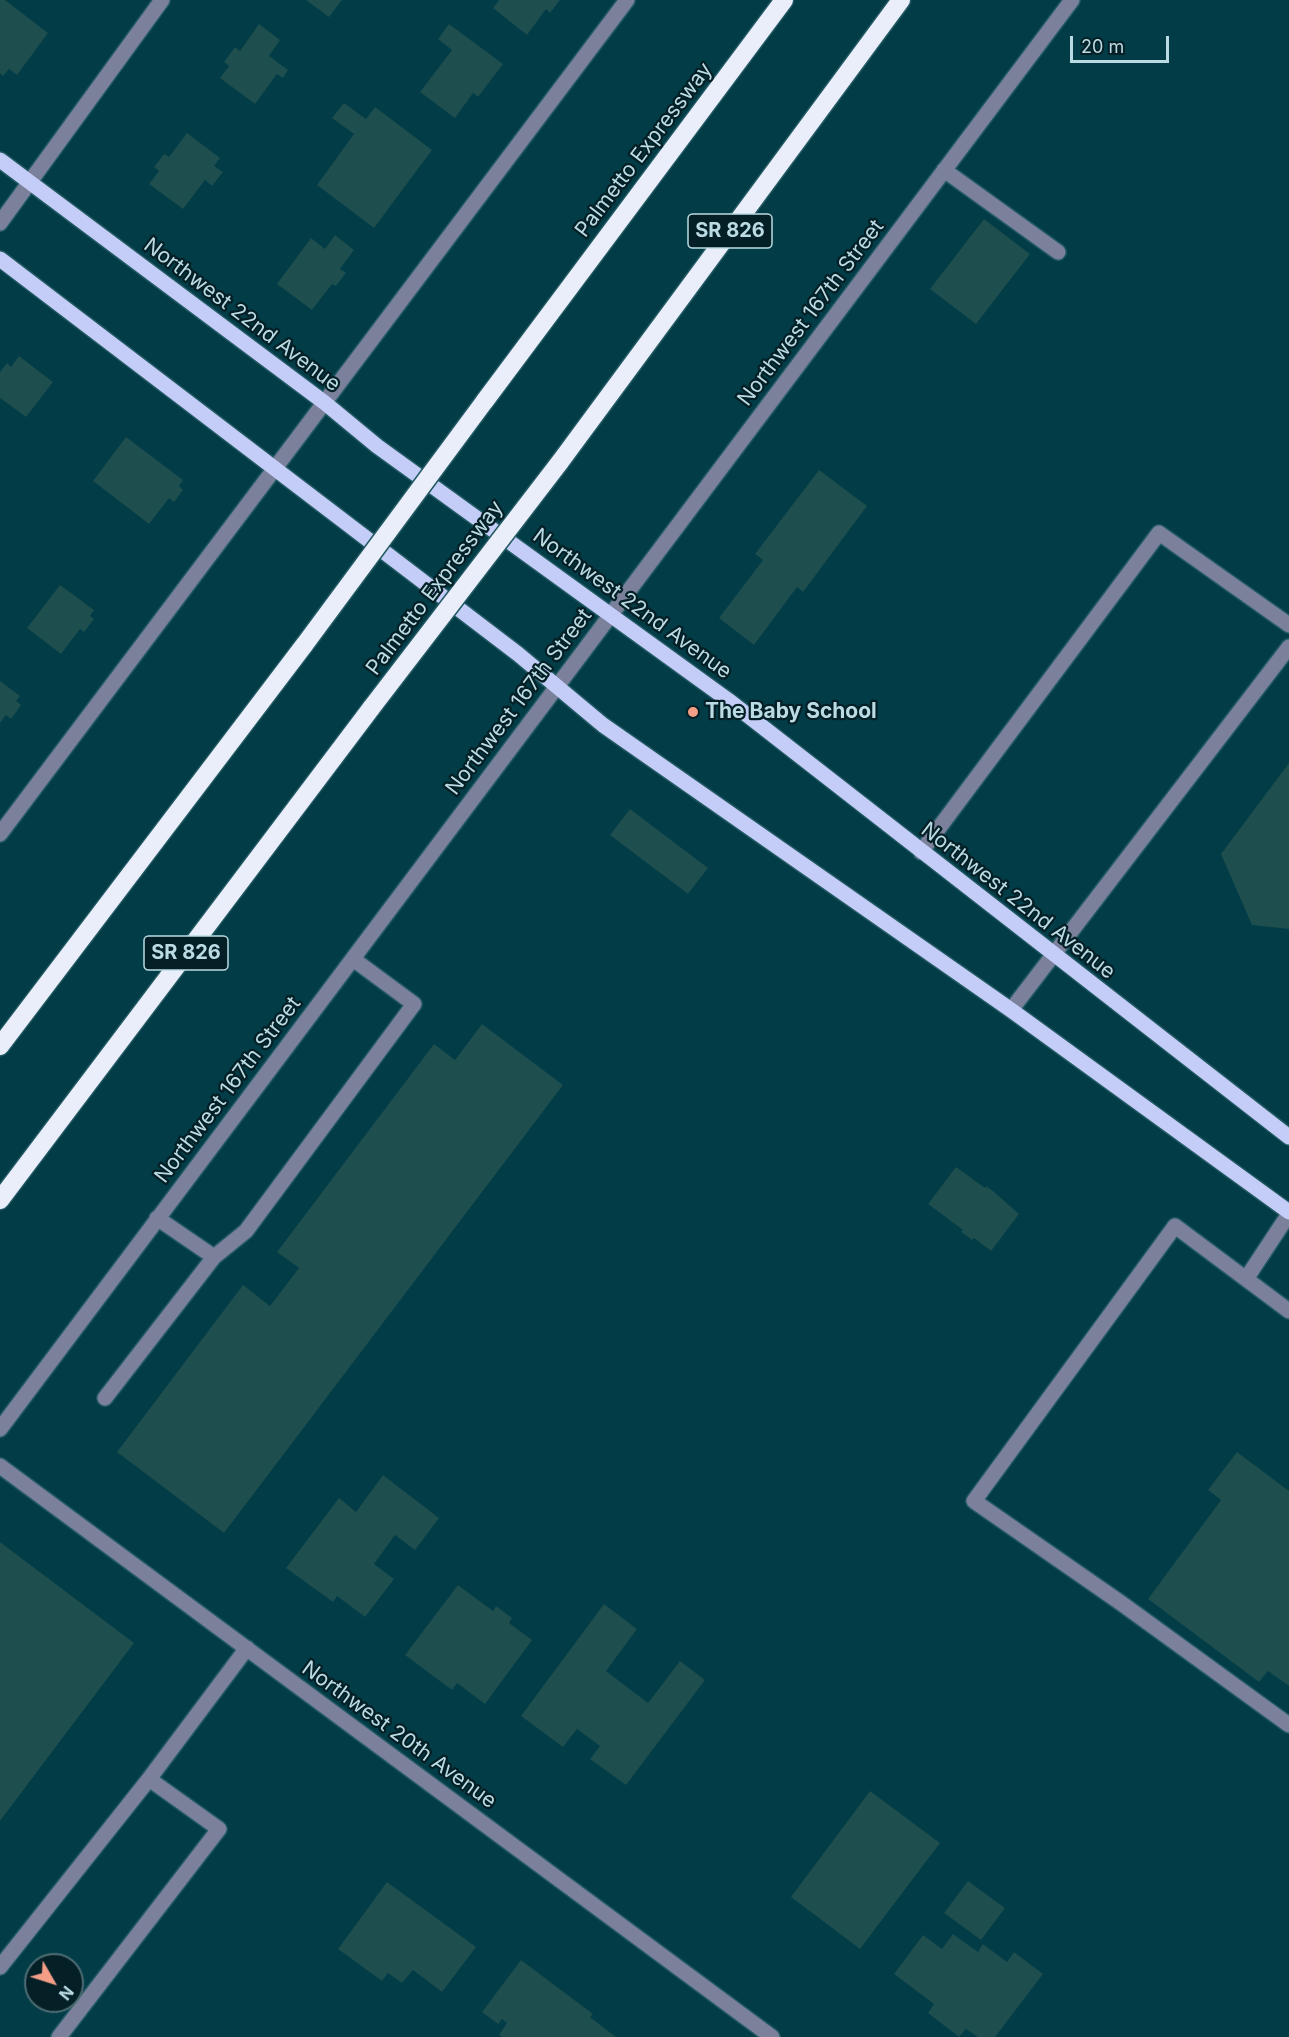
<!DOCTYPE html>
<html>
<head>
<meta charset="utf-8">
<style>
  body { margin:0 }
  #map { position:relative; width:1289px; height:2037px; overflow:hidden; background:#013c47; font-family:Inter,sans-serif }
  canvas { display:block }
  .north { position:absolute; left:24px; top:1953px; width:60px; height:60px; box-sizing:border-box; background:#042026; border:2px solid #4d6b72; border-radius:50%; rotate:129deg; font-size:16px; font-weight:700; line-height:24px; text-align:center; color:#bbdbe4 }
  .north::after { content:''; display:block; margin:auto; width:21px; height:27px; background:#f49e88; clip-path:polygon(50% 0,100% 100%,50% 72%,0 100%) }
  .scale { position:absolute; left:1070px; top:36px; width:99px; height:27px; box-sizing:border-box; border:3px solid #bbdbe4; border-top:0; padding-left:8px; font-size:18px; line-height:21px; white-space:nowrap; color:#bbdbe4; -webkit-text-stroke:4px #042026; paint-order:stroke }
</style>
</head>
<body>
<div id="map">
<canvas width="1289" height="2037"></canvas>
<div class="north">N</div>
<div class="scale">20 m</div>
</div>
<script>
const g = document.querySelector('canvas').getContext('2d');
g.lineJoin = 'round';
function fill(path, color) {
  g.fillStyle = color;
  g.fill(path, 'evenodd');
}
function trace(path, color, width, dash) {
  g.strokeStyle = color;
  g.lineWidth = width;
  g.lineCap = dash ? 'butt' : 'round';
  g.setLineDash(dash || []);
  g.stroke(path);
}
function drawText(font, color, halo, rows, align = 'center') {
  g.font = font + ' Inter,sans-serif';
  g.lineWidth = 4.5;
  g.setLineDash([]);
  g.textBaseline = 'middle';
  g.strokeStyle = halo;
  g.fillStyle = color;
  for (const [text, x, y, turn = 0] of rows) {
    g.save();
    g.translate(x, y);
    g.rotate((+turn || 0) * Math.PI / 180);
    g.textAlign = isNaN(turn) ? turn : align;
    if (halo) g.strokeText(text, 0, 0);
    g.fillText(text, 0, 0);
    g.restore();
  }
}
const building = new Path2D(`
  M0 0H5L48 33 17 75 9 69 3 76 0 73Z
  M306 0H342L329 17Z
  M499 0H560L550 13 546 9 527 35 493 8Z
  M259 24 280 40 269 56 288 70 283 78 277 74 255 104 220 78 229 66 224 62 235 47 240 51Z
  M449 24 503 64 478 97 473 93 455 118 420 92 452 50 438 39Z
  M344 103 366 119 375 107 432 150 374 228 317 185 354 134 332 118Z
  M187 133 220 158 214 166 223 172 212 186 205 180 183 209 149 184 159 171 154 167 164 154 169 157Z
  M984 219 1030 254 976 324 930 289Z
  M335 235 354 250 340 269 346 273 336 286 332 284 312 310 277 284 311 238 325 249Z
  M19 356 53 382 26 417 0 398V372L7 363 11 367Z
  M126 437 183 480 179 486 183 490 174 502 169 498 149 524 93 481Z
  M819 470 867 506 803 592 797 587 754 645 719 618 763 560 755 554Z
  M60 585 94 610 90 616 94 619 84 632 80 629 61 654 27 628Z
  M0 681 20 696 16 701 21 705 11 719 6 715 0 723Z
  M1289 763V929L1252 925 1221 854Z
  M630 809 708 868 688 894 610 835Z
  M482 1024 563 1085 224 1533 117 1452 243 1285 270 1306 299 1268 277 1252 434 1044 455 1060Z
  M956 1167 985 1188 986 1186 993 1191 1019 1214 991 1251 974 1238 972 1240 967 1236 961 1232 963 1230 928 1204Z
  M1237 1452 1289 1491V1686L1268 1671 1259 1682 1148 1599 1221 1500 1208 1490Z
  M383 1475 439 1518 415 1550 395 1535 374 1564 394 1579 365 1617 337 1596 333 1602 286 1568 339 1498 356 1512Z
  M0 1542 134 1643 0 1821Z
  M458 1585 493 1611 496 1606 512 1618 509 1623 532 1640 485 1704 457 1683 452 1690 405 1655Z
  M604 1604 637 1629 606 1671 648 1703 680 1661 705 1680 626 1785 590 1759 600 1746 577 1729 563 1747 521 1716Z
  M870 1791 940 1843 860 1949 791 1897Z
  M968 1881 1005 1908 981 1940 944 1913Z
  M387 1882 476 1947 442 1992 413 1970 402 1983 388 1973 382 1981 338 1949Z
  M953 1934 978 1952 983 1944 1007 1962 1014 1952 1043 1974 995 2037H978L966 2029 959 2037 928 2013 934 2004 894 1974 923 1935 942 1949Z
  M521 1960 593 2014 590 2017 616 2037H502L499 2035 507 2023 502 2019 498 2024 482 2012Z`);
const minor = new Path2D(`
  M944 170 1058 252
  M0 223 162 0
  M0 834 627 0
  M921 852 1159 533 1289 625
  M1011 1010 1289 647
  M157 1218 214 1257
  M1246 1279 1289 1214
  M1289 1311 1175 1226 974 1501 1121 1603 1289 1725
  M105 1398 214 1257 246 1231 414 1004 353 959
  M0 1429 1072 0
  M0 1466 772 2037
  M149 1779 247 1648
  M0 1967 149 1779 219 1829 59 2037`);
const major = new Path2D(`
  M0 160 325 403 377 446 728 700 1289 1137
  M0 259 518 654 603 725 1011 1010 1289 1212`);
const highway = new Path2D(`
  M484 402 784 0
  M560 462 901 0
  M0 1046 305 644
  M0 1200 372 707`);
const highwayBridge = new Path2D(`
  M305 644 484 402
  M372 707 560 462`);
const markers = [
  [693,712,6,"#f49e88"]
];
const shields = [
  [730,231,84],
  [186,953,84]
];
const shieldNames = [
  ["SR 826",730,231],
  ["SR 826",186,953]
];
const streetNames = [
  ["Palmetto Expressway",644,150,-53],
  ["Northwest 167th Street",811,313,-53],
  ["Northwest 22nd Avenue",242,315,37],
  ["Palmetto Expressway",435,588,-53],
  ["Northwest 22nd Avenue",632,604,36],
  ["Northwest 167th Street",519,702,-53],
  ["Northwest 22nd Avenue",1018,901,38],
  ["Northwest 167th Street",228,1090,-53],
  ["Northwest 20th Avenue",399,1735,36]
];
const poiNames = [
  ["The Baby School",705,712]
];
fill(building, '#1e4e4e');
trace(minor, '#225963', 18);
trace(major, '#225963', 18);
trace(highway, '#225963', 21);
trace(minor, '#7b819a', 15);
trace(major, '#c4cdf7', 15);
trace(highway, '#eaedfa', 18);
trace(highwayBridge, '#225963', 21, []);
trace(highwayBridge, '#eaedfa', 18);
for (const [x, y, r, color] of markers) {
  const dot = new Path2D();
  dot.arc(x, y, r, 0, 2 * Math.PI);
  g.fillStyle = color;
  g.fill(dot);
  trace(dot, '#042026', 2);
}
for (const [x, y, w] of shields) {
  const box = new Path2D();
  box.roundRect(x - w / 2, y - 17, w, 34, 4.5);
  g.fillStyle = '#042026';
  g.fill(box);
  trace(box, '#bbdbe4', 1.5);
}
drawText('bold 20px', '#bbdbe4', null, shieldNames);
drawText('21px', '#bbdbe4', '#042026', streetNames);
drawText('bold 21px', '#bbdbe4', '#042026', poiNames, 'left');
</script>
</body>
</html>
